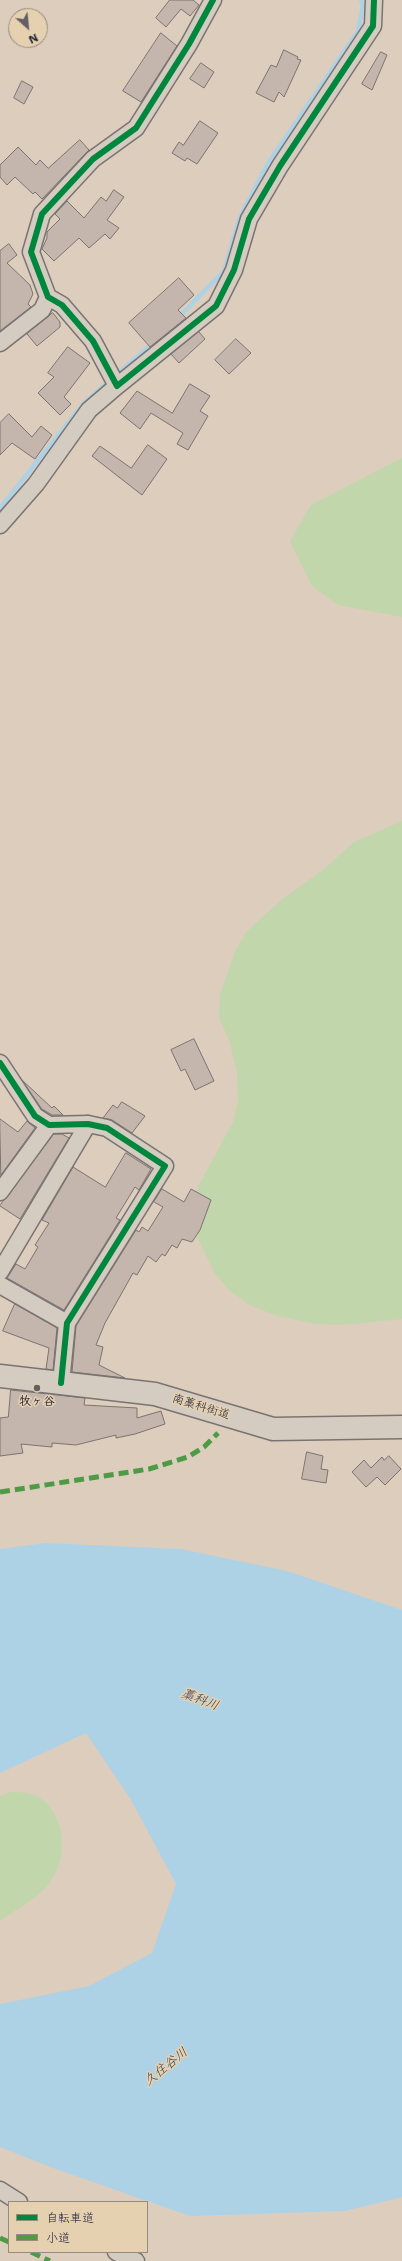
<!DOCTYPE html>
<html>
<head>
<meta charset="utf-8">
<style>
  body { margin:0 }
  #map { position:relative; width:402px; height:2261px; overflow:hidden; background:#ddcdbc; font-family:"Shantell Sans","Klee One",sans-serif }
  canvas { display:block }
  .legend { position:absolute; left:8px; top:2201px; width:140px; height:52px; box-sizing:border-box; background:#e5d1af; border:1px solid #978b81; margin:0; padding:5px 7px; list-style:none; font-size:12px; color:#22223b }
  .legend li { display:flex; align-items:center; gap:8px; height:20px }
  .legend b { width:20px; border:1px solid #978b81 }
  .north { position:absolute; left:8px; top:8px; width:40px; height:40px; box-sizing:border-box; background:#e5d1af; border:1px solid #978b81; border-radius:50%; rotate:153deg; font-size:11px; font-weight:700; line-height:16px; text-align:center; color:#22223b }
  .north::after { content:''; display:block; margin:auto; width:14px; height:18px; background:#635e68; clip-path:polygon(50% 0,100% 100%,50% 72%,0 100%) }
</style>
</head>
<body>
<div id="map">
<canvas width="402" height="2261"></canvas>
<ul class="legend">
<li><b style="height:5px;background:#00873e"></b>自転車道</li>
<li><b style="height:5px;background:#4d9b45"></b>小道</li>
</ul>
<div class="north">N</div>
</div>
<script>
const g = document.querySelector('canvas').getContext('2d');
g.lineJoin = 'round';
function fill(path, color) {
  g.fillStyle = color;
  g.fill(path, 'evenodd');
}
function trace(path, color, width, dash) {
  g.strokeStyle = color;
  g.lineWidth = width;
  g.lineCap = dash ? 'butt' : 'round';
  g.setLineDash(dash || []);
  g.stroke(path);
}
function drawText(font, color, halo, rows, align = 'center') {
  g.font = font + ' "Shantell Sans","Klee One",sans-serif';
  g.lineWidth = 3;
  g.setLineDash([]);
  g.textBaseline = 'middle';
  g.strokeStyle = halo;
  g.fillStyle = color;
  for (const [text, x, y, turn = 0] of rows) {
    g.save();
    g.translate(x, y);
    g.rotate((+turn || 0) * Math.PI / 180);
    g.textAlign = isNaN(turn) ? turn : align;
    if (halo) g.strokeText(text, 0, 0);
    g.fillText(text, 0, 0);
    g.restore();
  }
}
const green = new Path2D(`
  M402 458V617L338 605 312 586 290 541 311 505Z
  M402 821V1319L341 1325 316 1324 278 1316 251 1306 230 1291 215 1274 198 1239 193 1217 194 1194 233 1122 238 1101 237 1073 229 1040 219 1018 220 994 236 949 247 931 280 901 324 869 354 842Z
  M10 1792C18 1792 26 1792 34 1795 63 1806 68 1849 55 1874 44 1896 19 1907 0 1921V1796Z`);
const water = new Path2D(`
  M46 1543 181 1549 287 1571 402 1610V2197L345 2211 190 2216 53 2168 0 2147V2004L89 1986 152 1953 176 1884 131 1800 86 1733 0 1773V1549Z`);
const stream = new Path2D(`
  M178 318 224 271 240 217 267 165 358 31 363 5 361 0
  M0 508 84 403 153 343`);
const building = new Path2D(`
  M170 0H193L199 5 190 16 181 9 166 27 156 18Z
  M161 33 177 46 141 102 123 91Z
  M284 50 298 57 297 59 301 60 284 97 279 92 274 102 256 93 271 65 276 67Z
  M381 52 387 55 372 90 362 84Z
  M201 63 214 72 204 88 190 79Z
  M22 81 33 87 24 104 14 98Z
  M200 121 218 133 197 164 187 158 185 161 172 153 179 142 183 145Z
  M80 140 89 150 42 199 35 192 33 194 15 177 7 185 0 177V165L18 147 36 165 40 160 48 168Z
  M114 190 124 197 107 220 119 228 110 239 105 234 89 248 79 238 54 261 42 249 47 238V232L60 219 55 214 67 201 84 218 101 197 106 201Z
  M9 244 17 255 7 263 30 285 33 294 28 304 31 307 0 331V251Z
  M179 278 194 295 178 310 186 318 150 347 129 323Z
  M53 313 60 322V327L37 346 27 334Z
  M199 332 205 339 179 363 171 354Z
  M236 339 251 353 229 374 215 360Z
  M68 347 90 363 64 397 71 404 60 415 38 393 54 377 48 373Z
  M190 384 210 396 200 411 208 416 188 450 177 444 183 433 151 413 140 429 120 413 137 391 172 413Z
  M9 414 32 437 41 426 52 435 35 459 12 443 0 455V423Z
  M148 445 167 459 142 495 92 456 100 446 131 468Z
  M194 1039 214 1081 195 1090 185 1069 181 1071 171 1050Z
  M22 1080 52 1108 54 1106 63 1115H52L42 1109Z
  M122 1102 145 1116 132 1133 112 1120 103 1118 113 1105 117 1108Z
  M0 1119 18 1132 27 1121 35 1128 1 1175Z
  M54 1134H62L69 1138 20 1219 0 1206Z
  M126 1153 151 1169 139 1190 135 1187 116 1218 120 1220 64 1310 7 1278 16 1264 25 1269 38 1247 35 1245 49 1223 42 1220 73 1167 105 1187Z
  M162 1189 184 1202 191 1189 211 1200 200 1230 192 1242 182 1239 177 1248 172 1245 165 1256 162 1254 156 1262 148 1256 137 1275 133 1273 105 1323 96 1345 103 1347 99 1365 125 1378 72 1372 76 1326 136 1230 139 1232 142 1227 148 1231 163 1207 154 1202Z
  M15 1304 57 1328 53 1370 46 1369 49 1348 3 1331Z
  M11 1390 85 1398 84 1405 137 1408V1418L161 1411 165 1424 135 1434 116 1438V1435L76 1445 52 1443V1447L21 1444 23 1453 0 1456V1418L8 1417Z
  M307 1452 323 1456 321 1469 328 1470 326 1483 302 1479Z
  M389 1456 401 1469 385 1485 377 1477 366 1487 352 1472 364 1460 371 1468 382 1457 384 1460Z`);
const street = new Path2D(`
  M213 0 189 44 136 128 93 159 42 214 31 252 48 297 62 305 93 341 117 386 216 306 234 270 249 219 280 166 373 26 374 0
  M0 343 42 310 48 297
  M0 525 36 484 89 410 117 386
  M0 1063 35 1116 49 1125 88 1124 107 1128 165 1166 67 1323 61 1383
  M0 1192 49 1125
  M0 1272 88 1124
  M0 1285 67 1323
  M0 2190 19 2202
  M116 2252 136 2261`);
const secondary = new Path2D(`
  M0 1376 155 1394 273 1429 402 1427`);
const quiet = new Path2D(`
  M0 1492 149 1469 188 1457 204 1447 218 1433
  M0 2238 9 2242
  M31 2252 50 2261`);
const cycleway = new Path2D(`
  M213 0 189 44 136 128 93 159 42 214 31 252 48 297 62 305 93 341 117 386 216 306 234 270 249 219 280 166 373 26 374 0
  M0 1063 35 1116 49 1125 88 1124 107 1128 165 1166 67 1323 61 1383`);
const markers = [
  [37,1388,4,"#635e68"]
];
const poiNames = [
  ["牧ヶ谷",37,1402]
];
const streetNames = [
  ["南藁科街道",201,1407,17]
];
const waterNames = [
  ["藁科川",200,1700,21],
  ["久住谷川",166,2067,-39]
];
fill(green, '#c2d6ac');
fill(water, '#add2e6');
trace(stream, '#add2e6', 4.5);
fill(building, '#c5b6ad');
trace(building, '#7b7371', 1);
trace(street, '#7b7371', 19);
trace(secondary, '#7b7371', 25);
trace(street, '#d4ccc0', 16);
trace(secondary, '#d4ccc0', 22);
trace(quiet, '#4d9b45', 5, [10, 5]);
trace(cycleway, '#00873e', 6);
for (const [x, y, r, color] of markers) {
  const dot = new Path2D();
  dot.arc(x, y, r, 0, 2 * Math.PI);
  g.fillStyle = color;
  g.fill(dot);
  trace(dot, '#e5d1af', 1.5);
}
drawText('bold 12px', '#22223b', '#e5d1af', poiNames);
drawText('12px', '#22223b', '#e5d1af', streetNames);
drawText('italic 13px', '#343d57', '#e5d1af', waterNames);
</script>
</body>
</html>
